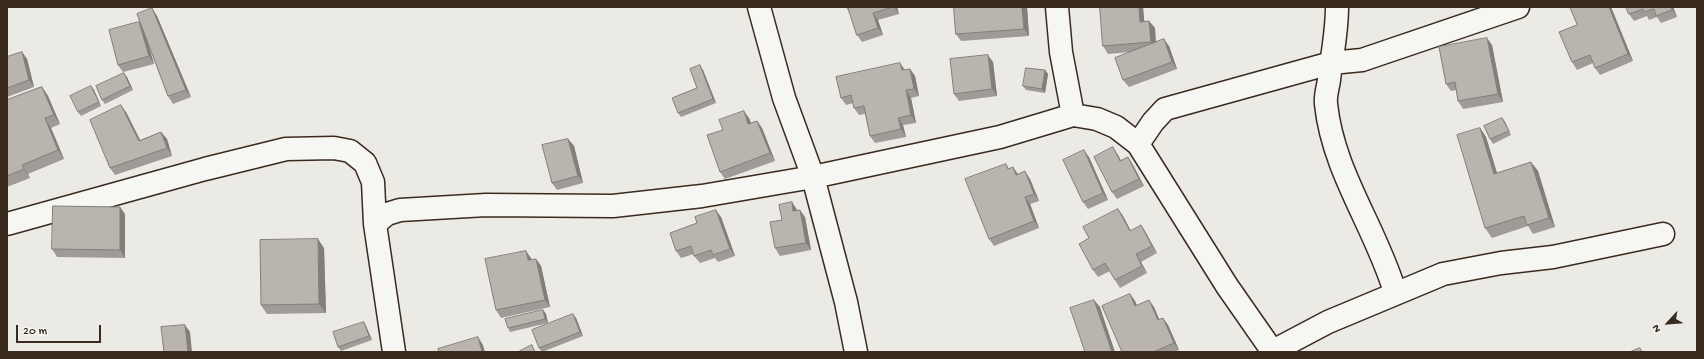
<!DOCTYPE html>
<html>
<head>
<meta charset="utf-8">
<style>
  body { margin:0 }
  #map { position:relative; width:1704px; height:359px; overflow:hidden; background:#ebeae5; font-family:"Gochi Hand",sans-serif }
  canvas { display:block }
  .frame { position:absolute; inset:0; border:8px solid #3b2a1e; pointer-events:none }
  .north { position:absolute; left:1648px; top:303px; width:40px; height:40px; -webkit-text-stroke:3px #f6f6f2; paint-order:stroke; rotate:244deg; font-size:11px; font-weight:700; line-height:16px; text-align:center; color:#3b2a1e }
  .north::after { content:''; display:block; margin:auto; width:14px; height:18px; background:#3b2a1e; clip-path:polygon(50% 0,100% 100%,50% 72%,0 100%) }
  .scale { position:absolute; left:16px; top:325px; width:85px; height:18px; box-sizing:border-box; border:2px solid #3b2a1e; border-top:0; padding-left:5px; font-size:12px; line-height:14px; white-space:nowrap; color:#3b2a1e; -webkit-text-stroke:3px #f6f6f2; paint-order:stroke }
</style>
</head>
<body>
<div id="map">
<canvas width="1704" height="359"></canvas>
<div class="frame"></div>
<div class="north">N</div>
<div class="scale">20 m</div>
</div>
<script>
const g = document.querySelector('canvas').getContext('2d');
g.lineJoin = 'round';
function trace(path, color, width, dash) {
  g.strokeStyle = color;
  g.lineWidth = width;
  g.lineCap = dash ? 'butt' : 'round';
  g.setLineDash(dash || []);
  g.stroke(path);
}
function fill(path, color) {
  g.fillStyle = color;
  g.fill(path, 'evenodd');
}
const minor = new Path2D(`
  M759 7 784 98 813 177 846 302 856 352
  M1057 7 1061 52 1073 115
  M1337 7C1337 32 1332 55 1329 80 1328 87 1325 96 1326 104 1333 172 1376 228 1395 292
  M1138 144 1153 122 1165 109 1331 63 1362 60 1518 7
  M7 224 205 169 286 149 334 148 350 151 365 163 373 182 375 224 394 352
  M375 224 387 214 400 210 486 205 613 206 702 196 813 177 1000 137 1073 115 1097 119 1116 127 1138 144 1227 286 1273 352
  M1273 351 1328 322 1443 274 1501 263 1553 257 1663 234`);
const wall = new Path2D(`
  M846 7H897L899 14 878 20 883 35 862 42 857 35 850 12H849Z
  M954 7H1027L1029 36 961 41 956 34Z
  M1100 7H1143L1144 22 1149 21 1155 28 1156 42 1169 46 1177 69 1129 87 1123 80 1131 52 1108 54 1103 46Z
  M1611 7 1633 61 1600 75 1595 68 1593 63 1577 70 1572 62 1577 25Z
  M1626 7H1673L1677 17 1661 23 1657 17 1649 20 1647 16 1634 21 1629 14Z
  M157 16 191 97 173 104 168 96 147 40 154 64 123 72 118 65 139 22 142 25Z
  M1492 45 1503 102 1463 109 1458 101 1456 90 1451 91 1446 84Z
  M22 52 27 59 34 87 7 97V57Z
  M993 62 997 96 959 101 954 94Z
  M900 63 905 70 910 69 915 76 919 96 911 98 916 123 903 125 906 137 875 143 870 136 865 114 859 115 854 108 853 103 846 105 841 98Z
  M703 70 716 103 681 117 678 113 697 88Z
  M1045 70 1048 74 1045 93 1026 90 1023 86Z
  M127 77 133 90 105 104 102 100Z
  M91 86 94 90 101 106 81 116 78 112Z
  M42 87 48 96 60 124 51 128 64 159 28 174 30 178 7 187V100Z
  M126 112 140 140 161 132 167 139 172 156 115 175 110 168Z
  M749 118 751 123 757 121 762 128 775 161 725 179 720 172 723 130Z
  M1502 118 1505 122 1511 135 1493 144 1490 139Z
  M1480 128 1486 137 1497 173 1531 162 1538 171 1555 227 1533 234 1528 226 1492 238 1485 228Z
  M568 139 574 146 583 183 557 190 552 183Z
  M1118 155 1121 161 1128 157 1133 165 1144 186 1117 199 1112 192Z
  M1089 157 1108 200 1088 209 1083 202Z
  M1006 164 1009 169 1013 167 1018 174 1030 179 1039 201 1030 204 1039 228 994 246 989 239Z
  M792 202 797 210 805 217 811 250 780 256 775 248 782 220Z
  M1118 209 1123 216 1131 231 1141 225 1146 233 1157 253 1141 262 1147 273 1120 288 1115 280 1110 271 1098 277 1093 270 1089 238Z
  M125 214V258L57 257 52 249Z
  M721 217 735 256 718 262 715 258 700 263 694 256V254L681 258 676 251Z
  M324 248 326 313 267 314 261 305Z
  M531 258V260L536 259 541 266 550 307 501 318 496 310Z
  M1130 294 1135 301 1137 306 1154 307 1159 320 1163 318 1168 325 1179 350 1175 352H1122Z
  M543 310 546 314 548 323 510 332 508 328Z
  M576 318 583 336 542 352 539 348Z
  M366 326 372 340 341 351 338 347Z`);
const shadedWall = new Path2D(`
  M894 7H897L899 14Z
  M1022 7H1027L1029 36 1024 29Z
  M1139 7H1143L1145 29 1140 22Z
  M1609 7H1611L1633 61 1628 54Z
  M1671 7H1673L1677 17 1672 10Z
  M152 8 157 16 191 97 186 90Z
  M873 13 878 20 883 35 878 28Z
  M1149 21 1155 28 1156 49 1151 42Z
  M139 22 144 29 154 64 149 56Z
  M1487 38 1492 45 1503 102 1498 94Z
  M1164 39 1169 46 1177 69 1172 62Z
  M22 52 27 59 34 87 29 80Z
  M988 55 993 62 997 96 992 89Z
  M900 63 905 71 902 70Z
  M700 65 703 70 716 103 713 99Z
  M910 69 915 76 919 96 914 89Z
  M1045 70 1048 74 1045 93 1042 89Z
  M124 73 127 77 133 90 130 86Z
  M91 86 94 90 101 106Z
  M42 87 48 96 60 124 54 115Z
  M906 90 911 98 916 123 911 115Z
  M121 105 126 112 144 148 139 141Z
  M744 111 749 118 754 131 748 124Z
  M45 118 51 128 64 159 58 150Z
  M898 118 903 125 906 137 901 129Z
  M1502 118 1505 122 1511 135 1509 131Z
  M757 121 762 128 775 161 770 153Z
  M1480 128 1486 137 1500 183 1494 174Z
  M161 132 167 139 172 156 167 148Z
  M568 139 574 146 583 183 578 176Z
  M1113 147 1118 155 1125 168 1120 161Z
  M1084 150 1089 157 1108 200 1103 193Z
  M1128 157 1133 165 1144 186 1139 179Z
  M1531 162 1538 171 1555 227 1549 218Z
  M22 165 28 174 30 178 24 169Z
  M1013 167 1018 175H1016Z
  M1025 171 1030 179 1039 201 1034 194Z
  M1025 197 1030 204 1039 228 1034 221Z
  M792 202 797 210 799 218 793 211Z
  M120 207 125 214V258L120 250Z
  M1118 209 1123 216 1135 239 1130 231Z
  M716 210 721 217 735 256 730 249Z
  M800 210 805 217 811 250 806 243Z
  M1141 225 1146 233 1157 253 1152 246Z
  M318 239 324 248 326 313 319 304Z
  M526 251 531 258 533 267 528 260Z
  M1136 254 1141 262 1147 273 1142 266Z
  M536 259 541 266 550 307 545 300Z
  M1130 294 1135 301 1140 314 1135 306Z
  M1094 300 1100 307 1115 352H1112Z
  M1149 300 1154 307 1163 328 1158 320Z
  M543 310 546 314 548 323 545 319Z
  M573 314 576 318 583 336 580 332Z
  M1163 318 1168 325 1179 350 1174 343Z
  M364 322 366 326 372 340 369 336Z
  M185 325 190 332 192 352H188Z
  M478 337 483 345 485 352H482Z`);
const building = new Path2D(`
  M848 7H893L873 13 878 28 857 35Z
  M954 7H1022L1024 29 956 34Z
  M1100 7H1139L1140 22 1149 21 1151 42 1103 46Z
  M1570 7H1609L1628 54 1595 68 1590 55 1572 62 1559 32 1577 25Z
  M1626 7H1671L1672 10 1656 16 1654 9 1644 12 1643 9 1629 14Z
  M152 8 186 90 168 96 137 14Z
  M139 22 149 56 118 65 109 30Z
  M1487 38 1498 94 1458 101 1455 82 1446 84 1439 47Z
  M1164 39 1172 62 1123 80 1115 58Z
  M22 52 29 80 7 88V57Z
  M988 55 992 89 954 94 950 59Z
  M900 63 902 70 910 69 914 89 906 90 911 115 898 118 901 129 870 136 864 106 854 108 851 95 841 98 836 77Z
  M700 65 713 99 678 113 672 98 697 88 690 69Z
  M1026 68 1045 70 1042 89 1023 86Z
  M124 73 130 86 102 100 96 86Z
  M91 86 99 102 78 112 70 96Z
  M42 87 54 115 45 118 58 150 22 165 24 169 7 176V100Z
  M121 105 139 141 161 132 167 148 110 168 90 120Z
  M744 111 748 124 757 121 770 153 720 172 707 135 723 130 719 120Z
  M1502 118 1509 131 1490 139 1484 126Z
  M1480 128 1494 174 1531 162 1549 218 1527 225 1524 216 1485 228 1457 135Z
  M568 139 578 176 552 183 542 145Z
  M1113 147 1120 161 1128 157 1139 179 1112 192 1094 157Z
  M1084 150 1103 193 1083 202 1063 160Z
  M1006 164 1008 169 1013 167 1016 175 1025 171 1034 194 1025 197 1034 221 989 239 965 179Z
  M792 202 793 211 800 210 806 243 775 248 770 222 782 220 779 205Z
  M53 206 120 207V250L52 249Z
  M1118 209 1130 231 1141 225 1152 246 1136 254 1142 266 1115 280 1105 263 1093 270 1079 244 1089 238 1083 227Z
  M716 210 730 249 713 255 711 250 694 256 691 246 676 251 670 233 697 223 695 217Z
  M318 239 319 304 261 305 260 240Z
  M526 251 528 260 536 259 545 300 496 310 485 259Z
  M1130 294 1135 306 1149 300 1158 320 1163 318 1174 343 1153 352H1122L1102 306Z
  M1094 300 1112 352H1085L1070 308Z
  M543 310 545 319 508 328 505 319Z
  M573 314 580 332 539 348 532 330Z
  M364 322 369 336 338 347 333 332Z
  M185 325 188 352H164L161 327Z
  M478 337 482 352H439L438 349Z
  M532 345 535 352H521L520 351Z
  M1640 348 1642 352H1630Z`);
trace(minor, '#3b2a1e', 25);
trace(minor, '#f6f6f2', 22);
fill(wall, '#a09b96');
fill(shadedWall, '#827e7a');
fill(building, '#bab4ae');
trace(building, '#827e7a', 1);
</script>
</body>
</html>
